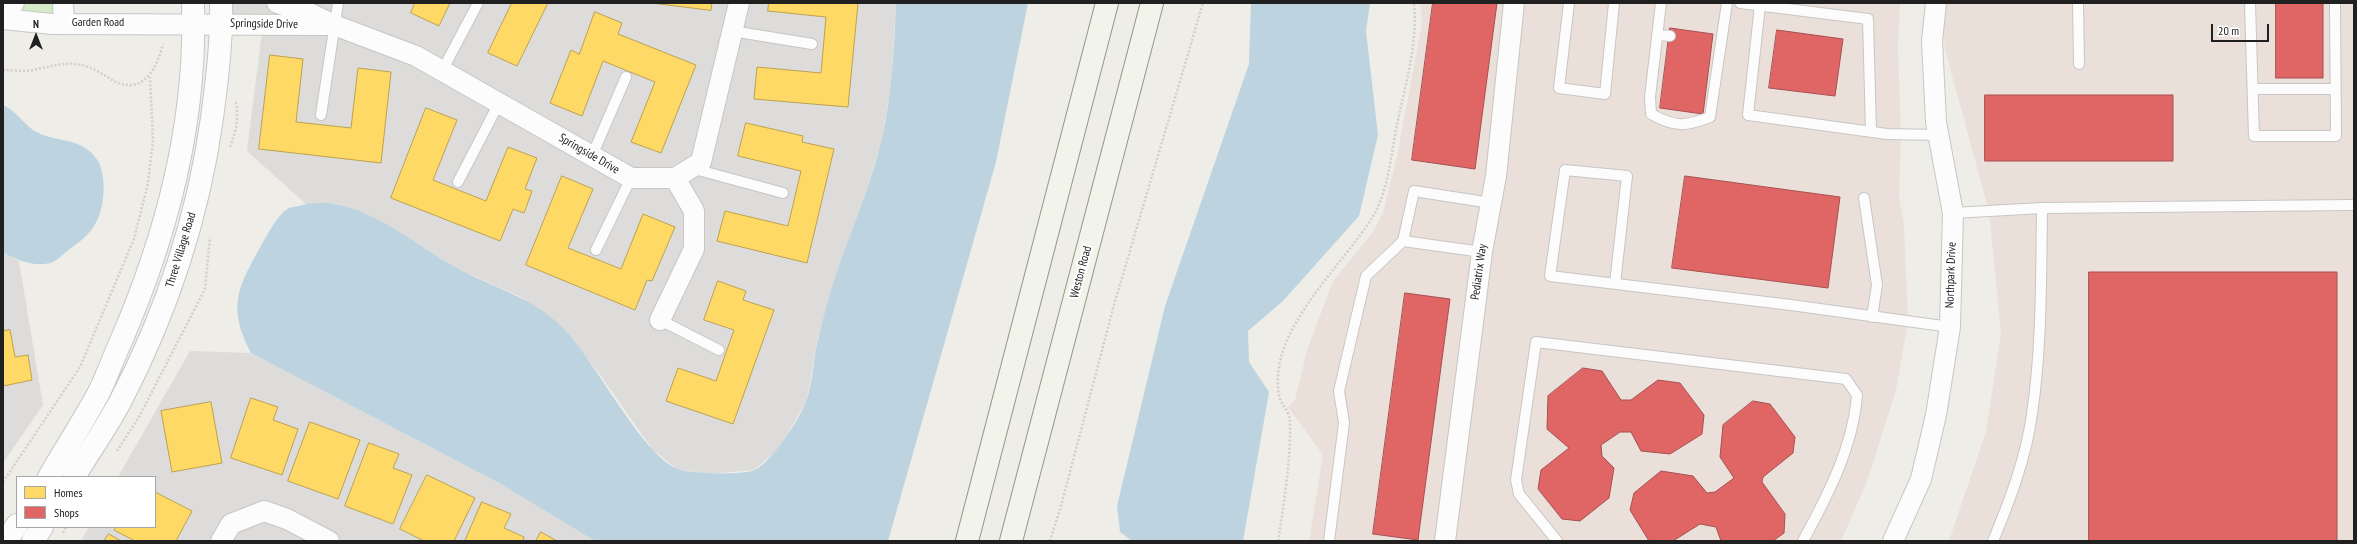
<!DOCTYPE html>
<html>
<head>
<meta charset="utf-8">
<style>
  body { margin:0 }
  #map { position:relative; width:2357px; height:544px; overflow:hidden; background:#eeede8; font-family:"PT Sans Narrow",sans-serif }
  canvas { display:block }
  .frame { position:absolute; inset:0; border:4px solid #202020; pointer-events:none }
  .legend { position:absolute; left:16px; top:476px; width:140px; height:52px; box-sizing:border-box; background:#fff; border:1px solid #a6a6a6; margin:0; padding:5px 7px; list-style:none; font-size:12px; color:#202020 }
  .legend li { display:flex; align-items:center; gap:8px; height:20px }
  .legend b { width:20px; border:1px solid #a6a6a6 }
  .north { position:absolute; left:16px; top:16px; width:40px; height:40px; -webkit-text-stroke:3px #fff; paint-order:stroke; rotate:0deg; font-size:11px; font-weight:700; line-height:16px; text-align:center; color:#202020 }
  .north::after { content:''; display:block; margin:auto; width:14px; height:18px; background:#202020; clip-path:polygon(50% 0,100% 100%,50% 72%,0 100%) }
  .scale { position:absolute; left:2211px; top:24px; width:58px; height:18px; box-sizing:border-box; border:2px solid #202020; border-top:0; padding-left:5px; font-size:12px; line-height:14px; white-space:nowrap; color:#202020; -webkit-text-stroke:3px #fff; paint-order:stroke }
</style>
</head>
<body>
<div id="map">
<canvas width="2357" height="544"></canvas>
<div class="frame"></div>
<ul class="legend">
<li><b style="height:11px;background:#ffd966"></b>Homes</li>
<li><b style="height:11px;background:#e06666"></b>Shops</li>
</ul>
<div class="north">N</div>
<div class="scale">20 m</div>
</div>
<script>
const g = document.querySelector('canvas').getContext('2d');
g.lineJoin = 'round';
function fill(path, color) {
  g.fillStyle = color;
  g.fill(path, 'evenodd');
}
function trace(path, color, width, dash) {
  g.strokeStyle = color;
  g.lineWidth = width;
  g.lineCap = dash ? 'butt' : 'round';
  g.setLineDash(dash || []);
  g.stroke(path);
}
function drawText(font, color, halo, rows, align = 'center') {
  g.font = font + ' "PT Sans Narrow",sans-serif';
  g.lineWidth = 4;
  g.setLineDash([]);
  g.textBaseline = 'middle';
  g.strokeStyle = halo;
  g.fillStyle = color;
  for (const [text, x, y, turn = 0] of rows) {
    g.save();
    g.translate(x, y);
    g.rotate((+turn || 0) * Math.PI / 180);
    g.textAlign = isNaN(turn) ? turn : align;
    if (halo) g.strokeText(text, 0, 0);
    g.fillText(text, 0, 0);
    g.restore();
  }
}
const residential = new Path2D(`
  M221 3H896L891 85 882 139 866 192 832 289 817 341 807 400 779 449 754 470 709 474 677 469 653 450 598 372 561 326 519 296 456 268 366 214 334 204H306L247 151 263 24 222 23Z
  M3 253 19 261 43 405 3 463Z
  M190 351 251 353 499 483 595 541H81L89 527H155V477H118Z`);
const commercial = new Path2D(`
  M1420 3H1900L1898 46 1901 134 1899 197 1904 225 1908 322 1896 390 1868 479 1841 541H1309L1323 455 1288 407 1295 400 1307 350 1333 281 1373 232 1383 212 1397 156 1422 23Z
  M1939 3H2354V541H1949L1986 431 2001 334 1989 212 1945 49Z`);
const grass = new Path2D(`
  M14 3H63L64 24 26 22Z`);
const water = new Path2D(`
  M896 3H1028L996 162 888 541H595L499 483 251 353C234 320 232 299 250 266 258 252 274 218 287 209 290 207 295 207 299 206 353 189 411 243 455 267 491 287 532 297 562 327 594 358 642 456 678 469 692 474 738 475 752 471 771 465 801 417 807 399 813 381 813 362 817 344 821 326 826 308 831 290 847 239 870 190 882 138 892 94 894 48 896 3Z
  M1251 3H1370L1366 31 1378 135 1359 216 1283 301 1248 331 1249 362 1269 392 1243 541H1132L1120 532 1117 506 1165 306 1249 64Z
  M3 105C15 110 23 123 33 130 54 144 82 135 98 161 107 178 105 210 94 226 89 235 76 245 67 251 62 255 56 262 50 263 33 267 18 260 3 253Z`);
const homes = new Path2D(`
  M415 3H450L439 26 411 13Z
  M512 3H548L517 66 488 53Z
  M652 3H712L711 10Z
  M769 3H858L848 107 754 99 757 67 821 73 826 17 768 11Z
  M595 12 622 23 618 34 696 65 661 153 631 142 655 82 603 61 582 116 550 103 571 50 579 54Z
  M270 55 303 59 296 122 351 128 358 68 391 72 381 163 259 149Z
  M426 108 457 120 433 180 486 201 508 147 537 158 525 189 532 191 524 213 513 209 500 241 391 198Z
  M746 123 803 136 802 142 834 149 807 263 717 241 725 211 788 226 801 171 738 156Z
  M562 176 593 189 568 248 621 269 643 214 675 227 652 281 647 280 635 310 526 265Z
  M718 281 746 291 743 300 774 310 733 424 666 401 678 368 716 381 734 330 704 320Z
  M10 330 15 357 28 355 32 380 3 386V331Z
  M251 398 278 407 273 420 298 429 282 475 231 458Z
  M211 402 222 463 172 472 161 411Z
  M310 422 360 440 338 499 288 481Z
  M369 443 399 454 393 468 412 475 393 524 345 506Z
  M427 475 475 498 454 541H424L400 529Z
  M155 492 192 511 176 541H135L114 530 116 527H155Z
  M482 502 511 514 504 528 524 537 523 541H465Z
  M541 532 557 541H536Z
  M109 534 121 541H104Z`);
const shops = new Path2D(`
  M1433 3H1497L1475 169 1412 160Z
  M2276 3H2323V78H2276Z
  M1670 28 1713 34 1703 114 1660 108Z
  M1777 30 1843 39 1835 96 1769 88Z
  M1985 95H2173V161H1985Z
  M1685 176 1840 197 1828 288 1672 268Z
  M2089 272H2337V541H2089Z
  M1405 293 1450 299 1418 540 1373 534Z
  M1583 368 1602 371 1621 400H1631L1658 380 1680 383 1704 415 1702 434 1670 454 1641 451 1631 432H1620L1601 445 1602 456 1614 468 1609 498 1580 521 1562 519 1538 489 1541 470 1569 448 1547 429 1548 396Z
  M1753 401 1770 404 1795 437 1793 453 1763 477 1762 482 1785 514 1784 533 1773 541H1721L1716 527 1700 524 1673 541H1649L1630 510 1634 493 1661 471 1693 476 1707 493 1715 492 1734 478 1720 457 1723 425Z`);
const path = new Path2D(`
  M3 70C12 70 24 72 33 70 48 67 61 63 75 64 90 65 102 74 114 81 144 96 157 67 163 44
  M230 147C236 132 239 118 236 102
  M117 451 139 417 205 289 210 237
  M3 482 80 367 134 239 148 183 153 140 150 77
  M63 533 66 527
  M1050 541 1061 506 1114 305 1203 3
  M1278 541C1284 502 1291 460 1290 421 1290 413 1283 406 1280 399 1276 386 1278 367 1282 354 1297 306 1343 262 1370 221 1389 193 1390 157 1397 125 1405 84 1418 46 1414 3`);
const service = new Path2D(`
  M1569 3 1559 88 1605 94 1614 3
  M1661 3 1650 97 1651 114C1675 127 1685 127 1710 117L1727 3
  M1740 3 1868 19 1871 132
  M2078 3 2079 64
  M2250 3 2254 136H2336L2335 5
  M1760 5 1748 115 1887 134 1939 135
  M732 31 812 44
  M1657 35 1670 36
  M442 71 478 3
  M2253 89H2335
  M321 115 338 3
  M592 156 626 77
  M691 168 783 193
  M458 182 499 103
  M1864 198 1877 285 1872 317
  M1953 213 2042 208 2354 205
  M1403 241 1414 191 1491 203
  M596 250 631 178
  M1615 284 1627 176 1565 170 1550 276 1791 305 1950 327
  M660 320 719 350
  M1329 541 1344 423 1339 391 1366 276 1403 241 1482 252
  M1557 541 1519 494 1516 480 1536 342 1846 379 1857 395C1853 447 1828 495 1803 541
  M1993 541C2010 500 2026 458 2032 414 2042 346 2041 277 2042 208`);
const minor = new Path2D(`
  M63 3 64 24
  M277 3 305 11 334 25 416 56 631 178H675L701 162 739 3
  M3 4 14 3
  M3 19 52 24 328 25
  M660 320 694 249V211L675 178
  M221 541 231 524 264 511 287 519 329 541
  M1445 541 1482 252 1496 176 1514 3
  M1893 541 1921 479 1936 415 1950 327 1953 213 1936 122 1932 41 1936 3`);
const tertiary = new Path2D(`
  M49 477C65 449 83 422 98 394 107 377 113 358 121 341 167 235 197 120 193 3
  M74 477C89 452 106 428 120 402 167 312 198 218 212 118 217 80 222 41 221 3
  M6 541 17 525
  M33 541 42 527`);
const secondary = new Path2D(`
  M967 541 1107 3
  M1011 541 1152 3`);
const streetNames = [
  ["Garden Road",98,23],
  ["Springside Drive",264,24,1],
  ["Springside Drive",589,154,30],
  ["Three Village Road",181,250,-73],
  ["Weston Road",1081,272,-75],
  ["Pediatrix Way",1479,272,-82],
  ["Northpark Drive",1951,275,-88]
];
fill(residential, '#dddcda');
fill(commercial, '#ebdfda');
fill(grass, '#d6ebc8');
fill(water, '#bdd4e0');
fill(homes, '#ffd966');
trace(homes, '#bca251', 1);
fill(shops, '#e06666');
trace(shops, '#a65151', 1);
trace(service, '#c7c6c4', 12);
trace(minor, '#c7c6c4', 22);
trace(tertiary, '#c7c6c4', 24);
trace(secondary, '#939880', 24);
trace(path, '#d7ccc8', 2.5, [2, 2]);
trace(service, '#fcfcfc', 10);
trace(minor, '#fcfcfc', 20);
trace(tertiary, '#fcfcfc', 22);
trace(secondary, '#f2f4eb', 22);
drawText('12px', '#202020', '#fff', streetNames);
</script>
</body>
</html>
